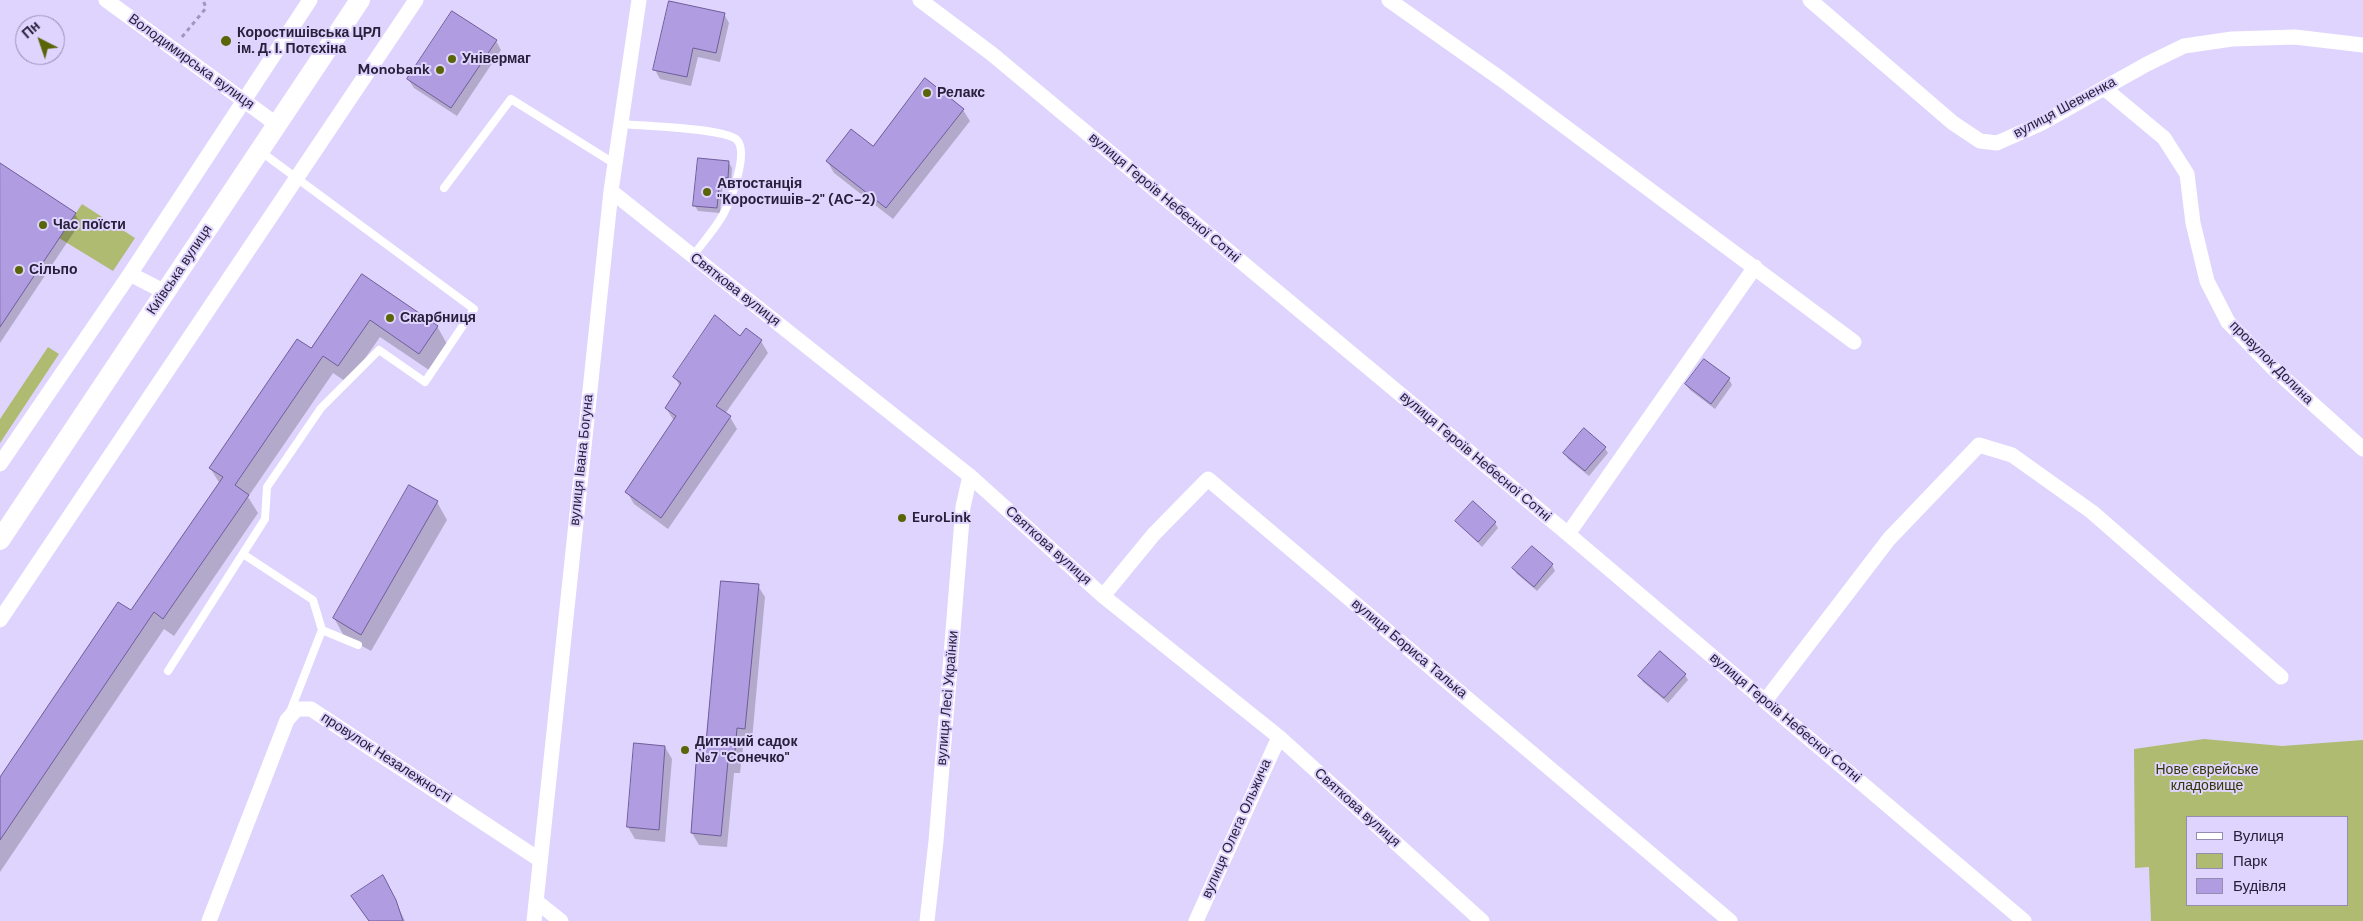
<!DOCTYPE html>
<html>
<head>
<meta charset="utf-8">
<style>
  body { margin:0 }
  #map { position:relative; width:2363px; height:921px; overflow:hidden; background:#dfd4fe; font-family:"DM Sans",sans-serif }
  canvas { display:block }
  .legend { position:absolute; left:2186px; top:816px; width:162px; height:90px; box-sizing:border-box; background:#dfd4fe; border:1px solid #968cb0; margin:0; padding:6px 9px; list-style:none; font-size:15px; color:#28203b }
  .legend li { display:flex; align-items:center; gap:10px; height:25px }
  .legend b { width:25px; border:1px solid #968cb0 }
  .north { position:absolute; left:15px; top:15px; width:50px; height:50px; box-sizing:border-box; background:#dfd4fe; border:1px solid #968cb0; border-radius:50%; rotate:319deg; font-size:14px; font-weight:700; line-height:20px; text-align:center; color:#28203b }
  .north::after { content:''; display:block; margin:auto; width:18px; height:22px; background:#596507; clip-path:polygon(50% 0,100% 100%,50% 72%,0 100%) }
</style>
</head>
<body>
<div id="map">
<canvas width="2363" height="921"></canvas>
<ul class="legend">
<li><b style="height:6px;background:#fff"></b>Вулиця</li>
<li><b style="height:14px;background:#aebb70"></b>Парк</li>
<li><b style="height:14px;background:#b09ce0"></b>Будівля</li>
</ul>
<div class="north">Пн</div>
</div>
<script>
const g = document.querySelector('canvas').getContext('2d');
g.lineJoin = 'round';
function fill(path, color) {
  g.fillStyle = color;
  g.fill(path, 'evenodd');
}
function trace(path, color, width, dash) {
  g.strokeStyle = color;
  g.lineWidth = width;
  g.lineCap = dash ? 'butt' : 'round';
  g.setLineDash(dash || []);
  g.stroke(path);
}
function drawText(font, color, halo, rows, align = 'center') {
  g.font = font + ' "DM Sans",sans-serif';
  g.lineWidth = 4;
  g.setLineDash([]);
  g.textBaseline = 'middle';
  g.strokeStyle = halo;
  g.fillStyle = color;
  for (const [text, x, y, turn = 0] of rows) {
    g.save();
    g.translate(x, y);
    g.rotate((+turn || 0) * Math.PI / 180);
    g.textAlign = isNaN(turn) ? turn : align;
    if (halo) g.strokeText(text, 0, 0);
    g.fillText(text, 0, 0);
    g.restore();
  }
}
const green = new Path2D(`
  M82 204 135 238 113 271 59 238Z
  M48 347 59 354 0 443V419Z
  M2204 739 2282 746 2363 740V921H2151L2149 867 2135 868 2134 749ZM2347 817V905H2187V817Z`);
const shadow = new Path2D(`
  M724 14 729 23 720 62 698 57 691 86 660 79 655 70Z
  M496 41 501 50 457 116 414 88 408 79Z
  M963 110 970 121 893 219 834 173 827 161 873 148Z
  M729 163 732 168 731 183 723 182 720 213 698 211 695 206Z
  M0 174 75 214 80 223 0 343Z
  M363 276 437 326 447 344 429 370 380 337 348 383 333 373 248 497 258 513 174 636 164 629 0 872V780L131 612 220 484 210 468 311 350Z
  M741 338 761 341 768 353 725 414 730 417 737 429 668 529 634 504 627 492 674 421 666 408 680 387 675 377Z
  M1729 379 1732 385 1715 409 1690 390 1686 385Z
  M1605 448 1608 453 1589 476 1568 459 1565 453Z
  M437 502 447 520 371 651 344 636 334 618Z
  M1457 521 1495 523 1498 528 1482 547Z
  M1552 565 1555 571 1537 591 1517 574 1514 569Z
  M758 586 765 597 752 740 744 739 740 773H734L727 847 699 845 692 833 706 751Z
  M1685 675 1688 680 1668 703 1643 682 1640 676Z
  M665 747 672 759 665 842 635 839 628 827Z
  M389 888 405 921H369L353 896Z`);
const building = new Path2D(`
  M669 1 725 13 716 53 693 48 687 77 653 70Z
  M452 11 497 40 451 108 407 79Z
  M925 78 964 109 886 208 826 161 851 129 873 146Z
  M698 158 729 161 728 178 720 177 717 208 693 206Z
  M0 163 76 213 0 327Z
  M362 274 438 326 419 354 370 320 338 366 323 356 235 485 249 495 163 619 154 612 0 840V777L118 602 131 610 223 477 209 468 297 339 311 348Z
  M715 315 740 336 746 328 762 340 716 406 731 416 661 518 625 492 676 416 665 408 681 383 673 377Z
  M1704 359 1730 378 1711 404 1685 384Z
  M1584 428 1606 447 1585 471 1563 453Z
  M409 485 438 501 361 635 333 618Z
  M1473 501 1496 522 1478 542 1455 521Z
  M1532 546 1553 564 1534 587 1512 568Z
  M721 581 759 584 745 729 737 728 734 762 728 761 721 836 691 833 697 749 705 750Z
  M1660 651 1686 674 1664 698 1638 676Z
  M634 743 665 746 659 830 627 827Z
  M383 875 396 900 403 921H369L351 896Z`);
const path = new Path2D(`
  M182 37 206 8 203 0`);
const lane = new Path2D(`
  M621 124C642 126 725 128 737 140 749 153 731 199 724 213 716 228 703 242 693 256
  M444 188 511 99 615 164
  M243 554 313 600 322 630 358 645
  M168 671 265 519 267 487 321 408 379 350 425 382 474 309 260 151
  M290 712 322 630`);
const street = new Path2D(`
  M106 0 276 124
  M920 0 992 54 1568 534 2024 921
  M1389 0 1501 79 1854 342
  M1810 0 1953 123 1980 141 1997 143 2040 124 2147 64 2184 46 2232 39 2295 37 2363 45
  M2104 88 2164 138 2187 174 2193 223 2207 281 2228 322 2274 369 2363 449
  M611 191 970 476 1103 596 1279 737 1482 921
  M130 274 165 292
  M0 464 130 274 310 0
  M1568 534 1755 267
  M1103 596 1154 534 1208 479 1730 921
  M0 620 416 0
  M1765 701 1889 539 1979 445 2012 455 2092 512 2281 677
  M536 901 561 921
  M209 921 287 720 297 709H311L540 860
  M534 921 611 191 639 0
  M927 921 936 841 963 507 970 476
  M1196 921 1279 737`);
const secondary = new Path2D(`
  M0 540 360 0`);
const markers = [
  [226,41,6,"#596507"],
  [452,59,5,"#596507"],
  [440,70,5,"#596507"],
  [927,93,5,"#596507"],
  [707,192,5,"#596507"],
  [43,225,5,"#596507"],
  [19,270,5,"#596507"],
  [390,318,5,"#596507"],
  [902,518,5,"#596507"],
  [685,750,5,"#596507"]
];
const poiNames = [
  ["Коростишівська ЦРЛ",237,33],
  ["ім. Д. І. Потєхіна",237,49],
  ["Універмаг",462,59],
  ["Monobank",430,70,"right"],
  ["Релакс",937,93],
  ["Автостанція",717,184],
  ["\"Коростишів-2\" (АС-2)",717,200],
  ["Час поїсти",53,225],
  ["Сільпо",29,270],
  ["Скарбниця",400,318],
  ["EuroLink",912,518],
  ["Дитячий садок",695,742],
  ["№7 \"Сонечко\"",695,758]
];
const streetNames = [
  ["Володимирська вулиця",191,62,36],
  ["вулиця Шевченка",2065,108,-28],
  ["вулиця Героїв Небесної Сотні",1164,198,40],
  ["Київська вулиця",180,270,-56],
  ["Святкова вулиця",735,290,38],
  ["провулок Долина",2271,363,45],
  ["вулиця Героїв Небесної Сотні",1475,457,40],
  ["вулиця Івана Богуна",582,460,-84],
  ["Святкова вулиця",1048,546,42],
  ["вулиця Бориса Талька",1409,649,40],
  ["вулиця Лесі Українки",948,698,-85],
  ["вулиця Героїв Небесної Сотні",1785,718,40],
  ["провулок Незалежності",386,758,33],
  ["Святкова вулиця",1357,808,42],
  ["вулиця Олега Ольжича",1237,829,-66]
];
const parkNames = [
  ["Нове єврейське",2207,770],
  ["кладовище",2207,786]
];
fill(green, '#aebb70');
fill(shadow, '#0003');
fill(building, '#b09ce0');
trace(building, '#6f5c9a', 1);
trace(path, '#a096bb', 3, [4, 4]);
trace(lane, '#fff', 8);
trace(street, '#fff', 15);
trace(secondary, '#fff', 20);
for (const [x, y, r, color] of markers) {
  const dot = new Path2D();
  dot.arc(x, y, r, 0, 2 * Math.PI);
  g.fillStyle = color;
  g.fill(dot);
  trace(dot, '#dfd4fe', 2);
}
drawText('bold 14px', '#28203b', '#dfd4fe', poiNames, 'left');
drawText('14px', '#28203b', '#dfd4fe', streetNames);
drawText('14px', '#323906', '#dfd4fe', parkNames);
</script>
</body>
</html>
